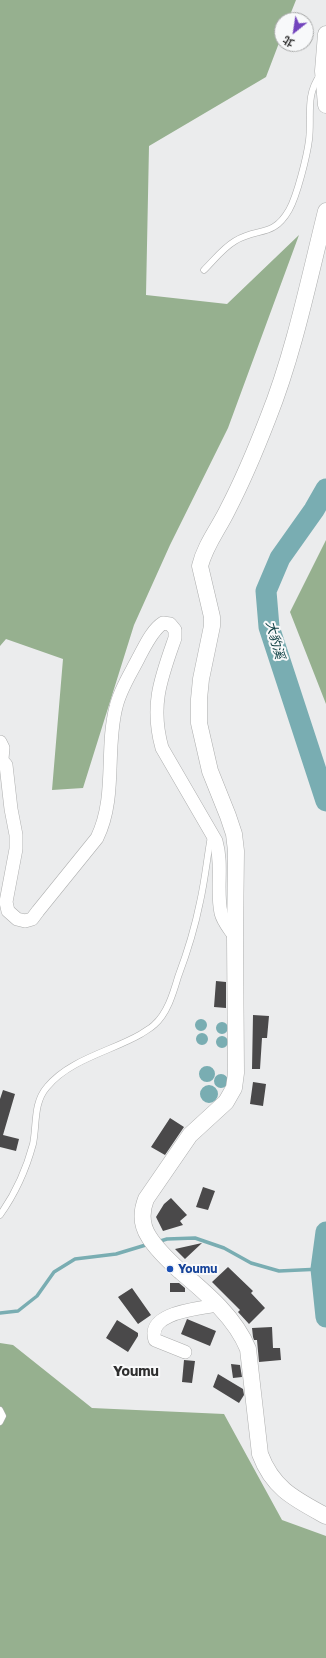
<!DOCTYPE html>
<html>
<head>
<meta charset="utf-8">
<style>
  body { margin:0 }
  #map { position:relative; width:326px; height:1658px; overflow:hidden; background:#ebeced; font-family:"Golos Text","Noto Sans TC",sans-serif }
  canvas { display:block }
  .north { position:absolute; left:274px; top:12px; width:40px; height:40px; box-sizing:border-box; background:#f8f9fa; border:1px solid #a7a8a8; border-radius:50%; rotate:210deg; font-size:11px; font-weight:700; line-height:16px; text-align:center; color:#2e2e2e }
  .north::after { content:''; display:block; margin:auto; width:14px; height:18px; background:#7345bd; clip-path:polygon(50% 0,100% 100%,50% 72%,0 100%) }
</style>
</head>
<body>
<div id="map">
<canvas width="326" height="1658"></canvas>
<div class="north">北</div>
</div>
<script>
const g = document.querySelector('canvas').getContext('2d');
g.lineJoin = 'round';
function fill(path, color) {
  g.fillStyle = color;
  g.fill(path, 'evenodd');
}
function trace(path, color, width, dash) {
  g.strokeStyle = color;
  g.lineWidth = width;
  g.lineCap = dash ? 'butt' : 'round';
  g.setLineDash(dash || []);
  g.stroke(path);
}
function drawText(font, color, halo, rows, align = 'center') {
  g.font = font + ' "Golos Text","Noto Sans TC",sans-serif';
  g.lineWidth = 4;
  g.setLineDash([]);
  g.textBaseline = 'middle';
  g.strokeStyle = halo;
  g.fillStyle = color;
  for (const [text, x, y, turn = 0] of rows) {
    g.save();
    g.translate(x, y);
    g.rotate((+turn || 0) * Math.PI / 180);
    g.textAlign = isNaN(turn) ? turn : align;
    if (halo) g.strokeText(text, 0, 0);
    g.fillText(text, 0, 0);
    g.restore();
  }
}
const forest = new Path2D(`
  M0 0H296L288 20H282V35L266 77 149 146 146 295 227 304 299 235 228 428 170 545 134 625 83 788 52 790 63 659 6 639 0 646Z
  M326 540V704L290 612Z
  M0 1343 13 1345 92 1408 224 1414 282 1520 326 1536V1658H0Z`);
const water = new Path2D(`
  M195 1025a6 6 0 1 1 12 0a6 6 0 1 1-12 0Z
  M216 1028a6 6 0 1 1 12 0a6 6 0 1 1-12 0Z
  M196 1039a6 6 0 1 1 12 0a6 6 0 1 1-12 0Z
  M216 1042a6 6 0 1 1 12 0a6 6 0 1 1-12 0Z
  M199 1074a8 8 0 1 1 16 0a8 8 0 1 1-16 0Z
  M214 1081a7 7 0 1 1 14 0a7 7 0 1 1-14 0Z
  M200 1094a9 9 0 1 1 18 0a9 9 0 1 1-18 0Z`);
const stream = new Path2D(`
  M157 1242 167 1239 195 1238 224 1248 251 1263 279 1271 321 1269
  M0 1313 18 1311 37 1296 54 1272 75 1259 116 1254 149 1244`);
const river = new Path2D(`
  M326 489 314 510 280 558 266 591 269 627 326 801
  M326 1232 321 1269 326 1317`);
const building = new Path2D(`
  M216 981 226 982V1008L214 1007Z
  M253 1015 269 1016 267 1038H262L260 1069H252Z
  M253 1082 266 1084 263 1106 250 1104Z
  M3 1090 15 1094 3 1135 19 1139 16 1151 0 1147V1099Z
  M170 1118 184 1127 165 1155 151 1147Z
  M203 1187 215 1191 208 1210 196 1207Z
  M171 1198 187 1215 180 1221 183 1225 163 1231 156 1217 164 1204Z
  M202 1243 185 1259 175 1249Z
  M228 1267 253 1291 251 1293 265 1308 249 1324 238 1312 240 1310 212 1282Z
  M170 1283H179L185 1288V1292H170Z
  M132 1288 151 1315 138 1324 118 1297Z
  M187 1319 216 1331 210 1346 181 1334Z
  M117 1320 138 1333V1336L128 1352 106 1338Z
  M272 1327 273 1348H280L281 1360 259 1362 257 1340H254L253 1337 252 1328Z
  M184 1360 195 1361 192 1383 182 1382Z
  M231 1364 240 1365 242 1377 233 1378Z
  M218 1374 243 1389 244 1395 239 1403 213 1387Z`);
const service = new Path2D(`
  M204 270C214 260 223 248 235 241 258 227 273 238 289 210 297 196 307 156 309 140 312 116 305 96 320 75
  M0 1215C15 1194 26 1170 33 1144 37 1125 33 1103 47 1087 70 1059 112 1051 141 1034 145 1031 150 1029 154 1025 167 1014 173 994 178 977 187 953 195 927 200 902 205 880 207 858 211 836
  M0 1410 3 1416 0 1422`);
const minor = new Path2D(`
  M0 742 3 748 2 759
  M0 758 6 765 11 809 16 835V849L6 902 8 911 17 919 25 921 32 919 38 911 97 838C117 797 105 750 116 707 120 689 131 673 139 657 145 646 152 630 163 623L170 624 175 630V638C161 678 150 705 162 748L216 841C223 865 216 889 221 913 223 922 230 929 235 937
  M185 1352 155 1340C146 1312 199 1309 217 1305`);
const tertiary = new Path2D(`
  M326 34 323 71 326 105
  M326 211C309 279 294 353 268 418 256 449 243 480 228 509 219 528 205 545 200 566L212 617V626L201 679 199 699V723L210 771 228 816 234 834 236 851 235 937 236 1073 234 1088 226 1102 190 1135 146 1199C141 1212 141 1225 149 1237 157 1250 169 1261 180 1271 206 1293 235 1317 248 1349L260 1454C273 1489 295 1499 326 1516`);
const markers = [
  [170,1269,4,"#1a4fb4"]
];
const transitNames = [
  ["Youmu",178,1269]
];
const waterNames = [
  ["大豹溪",275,640,75]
];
const quarterNames = [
  ["Youmu",136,1372]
];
fill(forest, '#96b08f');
fill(water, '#79adb2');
trace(stream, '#79adb2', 3.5);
trace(river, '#79adb2', 21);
fill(building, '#4a494a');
trace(service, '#adaeae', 7);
trace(minor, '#adaeae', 14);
trace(tertiary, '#adaeae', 17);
trace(service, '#fff', 6);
trace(minor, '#fff', 13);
trace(tertiary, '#fff', 16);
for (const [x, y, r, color] of markers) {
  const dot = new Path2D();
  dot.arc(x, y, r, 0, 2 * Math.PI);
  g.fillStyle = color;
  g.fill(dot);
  trace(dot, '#f8f9fa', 1.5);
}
drawText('bold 12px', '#164399', '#f8f9fa', transitNames, 'left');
drawText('italic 13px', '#0f4044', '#f8f9fa', waterNames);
drawText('bold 14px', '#2e2e2e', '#f8f9fa', quarterNames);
</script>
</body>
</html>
